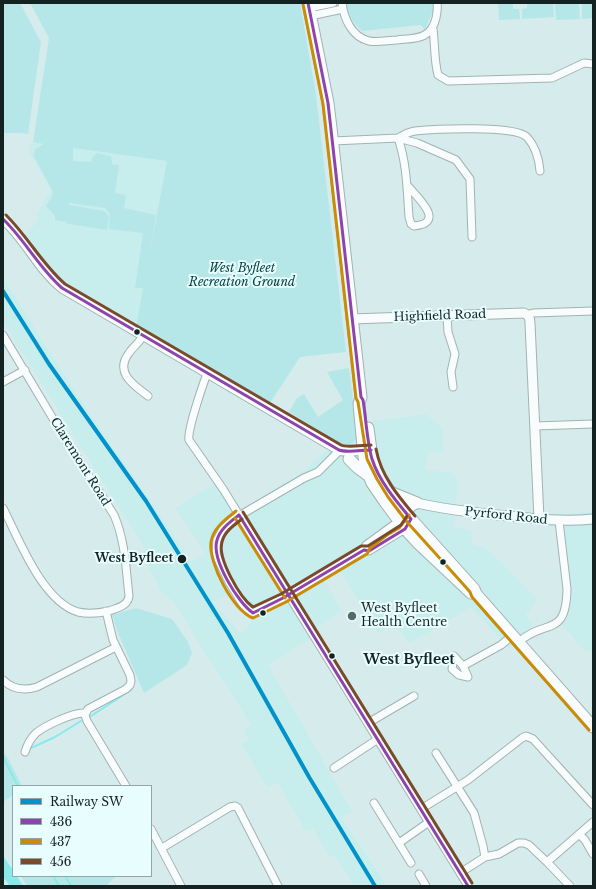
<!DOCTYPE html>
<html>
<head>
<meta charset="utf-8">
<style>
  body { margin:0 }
  #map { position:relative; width:596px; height:889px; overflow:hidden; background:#d6ecec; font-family:"Libre Baskerville",serif }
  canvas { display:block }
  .frame { position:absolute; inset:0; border:4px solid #142222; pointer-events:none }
  .legend { position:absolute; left:12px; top:785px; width:140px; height:92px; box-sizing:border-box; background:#e8fefe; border:1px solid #93a6a6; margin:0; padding:5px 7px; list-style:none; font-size:12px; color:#142222 }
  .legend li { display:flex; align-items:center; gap:8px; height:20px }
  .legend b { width:20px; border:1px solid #93a6a6 }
</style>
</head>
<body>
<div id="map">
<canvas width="596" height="889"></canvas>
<div class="frame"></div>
<ul class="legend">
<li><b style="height:5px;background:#0092cb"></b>Railway SW</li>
<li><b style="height:5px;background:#8e44ad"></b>436</li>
<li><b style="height:5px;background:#ca8c07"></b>437</li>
<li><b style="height:5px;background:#7a4b2a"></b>456</li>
</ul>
</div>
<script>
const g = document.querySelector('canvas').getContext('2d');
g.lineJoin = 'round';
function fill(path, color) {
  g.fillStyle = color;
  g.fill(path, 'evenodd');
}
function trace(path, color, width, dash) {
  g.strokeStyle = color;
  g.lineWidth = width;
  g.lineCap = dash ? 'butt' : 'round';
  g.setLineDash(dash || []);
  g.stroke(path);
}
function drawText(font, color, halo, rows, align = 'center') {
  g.font = font + ' "Libre Baskerville",serif';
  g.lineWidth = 4;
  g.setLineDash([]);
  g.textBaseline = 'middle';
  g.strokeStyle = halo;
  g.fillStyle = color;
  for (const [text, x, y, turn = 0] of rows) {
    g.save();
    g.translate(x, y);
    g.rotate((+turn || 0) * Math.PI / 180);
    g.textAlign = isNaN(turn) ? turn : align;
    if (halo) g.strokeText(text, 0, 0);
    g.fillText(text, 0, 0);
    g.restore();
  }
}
const built = new Path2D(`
  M31 142 167 161 136 327 76 290 52 273 25 236 39 219 36 215 51 190 29 152Z
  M3 278 75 392 175 537 190 562 205 553 175 508 218 482 238 512 307 469 316 459 337 442 342 445 358 439 373 421 426 414 443 428V452L427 453 426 470 453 473 458 480 454 527 471 531 472 544 486 548 503 564 537 600 526 615 533 624 509 649 471 607 410 643 393 624 378 633 339 570 323 579 342 611 307 632 310 639 268 665 352 811 342 818 387 886H355L335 856 329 857 313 828 306 832 277 782 268 788 241 744 249 740 243 730 251 725 195 637 174 601 164 596 141 554 145 549 3 322ZM238 589 243 597 242 598 255 619 247 626 248 629 240 633 214 602Z
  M593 511V650L586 652 556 618 563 609 565 590 560 540 556 515Z`);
const green = new Path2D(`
  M3 3H20L41 42 28 134 20 133H3Z
  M30 3H300L316 95 346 352 300 357 270 403 136 327 143 288H135L143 233 109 229 110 214 105 208 69 203V205L104 211 109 216 107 230 69 224H67V222L55 220V216L46 206 51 198 53 192 34 156 35 149 44 144 33 142 49 38ZM73 148 167 161 149 257 156 215 124 208 126 195 115 193 119 165 112 164 111 156 97 153 92 158 91 162 73 161Z
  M346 3H434L435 6 425 30 421 25 362 31C354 23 346 15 346 3Z
  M513 3V9H519L520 19 499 20 498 4Z
  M527 3H553L554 17 522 19V9L527 8Z
  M555 3H579L580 19 556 20Z
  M582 3H593V18L582 19Z
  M349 368 358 439 349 445H342L289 412 297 398 304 394 318 417 343 400 327 372Z
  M136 608 172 619 188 642 192 653 187 665 144 693 118 633 112 615Z
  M3 752 8 758 22 786H13V795L3 802Z
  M21 876H114L115 877 106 886H27Z`);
const water = new Path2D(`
  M3 856 13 870V876H17L23 886H10L3 877Z`);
const stream = new Path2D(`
  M91 716 131 690
  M31 748 55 737 81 721
  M3 757 18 786
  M53 876 59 886
  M65 876 71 886`);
const minor = new Path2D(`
  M342 3C344 19 352 37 369 41 377 43 389 40 397 40 415 38 431 40 436 18 437 13 438 8 437 3
  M309 8 333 3
  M310 16 343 9
  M433 29C435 44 434 60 438 75L448 81 552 78 584 63 593 64
  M398 138C403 135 409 132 415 131 434 129 515 125 527 137 536 147 539 159 540 171
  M398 138C407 164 407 190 409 217L411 224 414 226C447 223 417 197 407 185
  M333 141 398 138 417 143 456 160 470 179 472 237
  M527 315 533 313 593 311
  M447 316 448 332 455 354 451 372 453 387
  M3 335 67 442 114 515C125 540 126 569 129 596 128 606 117 608 109 611 100 613 87 614 78 612 42 601 19 539 3 508
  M143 336C139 343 133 347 129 353 114 373 134 385 148 396
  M207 374C203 384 187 431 189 440L223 489 468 886
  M3 382 25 370
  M535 426 593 424
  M337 453 318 472 304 478 232 520 223 529 217 540 216 553 218 559 229 582 243 605 249 611 253 613 283 598 364 550 366 545 399 521
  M364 550 369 551 405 529
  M106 611 113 640 130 675 131 681 130 685 126 689 88 709 85 715 87 721 126 786
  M519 642C545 618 566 639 567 589L559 521
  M463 666 454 656 452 669 459 675 468 677 463 666 501 645 513 635
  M3 680C13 690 24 691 37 687L116 647
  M368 723 414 696
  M25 752C27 745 31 738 36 733 45 726 73 712 85 713
  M436 753 474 813 483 846 485 857
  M334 768 378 739
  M374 803 411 863
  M421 809 468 780 522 738 526 736 533 739 593 805
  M151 829 181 886
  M579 834 585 840 593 854
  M399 843 429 822
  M162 848 230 807 235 806 238 808 278 886
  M547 862 593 822
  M460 873 485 857 499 854 518 843H524L529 845 548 863 570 886
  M419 874 426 886`);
const tertiary = new Path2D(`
  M3 219C26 239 38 269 62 288L339 450C345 453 360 450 368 450
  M351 319 524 313C529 315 530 318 530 323L539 519
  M401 517 408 509 417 503C447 510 477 513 508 516 536 519 564 522 593 519`);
const primary = new Path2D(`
  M308 3 328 103 331 128 361 397 359 404 364 457 366 468 372 483 385 502 405 529 419 544 471 593 476 594
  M368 428 372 458 379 475 390 492 411 519 474 589 476 594 593 727
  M349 459 357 467 369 476
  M390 492 417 503`);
const bus1 = new Path2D(`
  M308 3 328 103 361 397 363 400C366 418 367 442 372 459 379 481 396 501 411 519
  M3 219C25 240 39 268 62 288L339 450C346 453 362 450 371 450
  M239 515 468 886
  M239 515C230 522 220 529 217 540 211 559 238 603 253 613L283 598 364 550 369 551 405 529 411 519`);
const bus2 = new Path2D(`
  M303 4 323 104 356 398 358 402 367 459 377 479 388 497 407 522 463 584 470 592 472 597 589 730
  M236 511C226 519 213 528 211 542 208 562 233 611 253 618L286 602 367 554 370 548 387 535 399 528 409 515
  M235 518 285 598`);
const bus3 = new Path2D(`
  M6 215C28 237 42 264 65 284L341 445C346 448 364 445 371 445
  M376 449C381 476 398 496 415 516
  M243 512 472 883
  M242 519C234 525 224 532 222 542 217 558 240 598 253 607L281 594 361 546H368L401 525 407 516`);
const rail1 = new Path2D(`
  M3 291 49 364 146 501 228 633 309 777 375 886`);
const markers = [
  [137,332,3.5,"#142222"],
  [182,559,5,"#142222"],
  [443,562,3.5,"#142222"],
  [263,613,3.5,"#142222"],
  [352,616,5,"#586969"],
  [332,656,3.5,"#142222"]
];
const parkNames = [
  ["West Byfleet",242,269],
  ["Recreation Ground",242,283]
];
const streetNames = [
  ["Highfield Road",440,316,-2],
  ["Claremont Road",80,462,58],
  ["Pyrford Road",506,516,6]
];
const stopNames = [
  ["West Byfleet",173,559]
];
const poiNames = [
  ["West Byfleet",361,609],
  ["Health Centre",361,623]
];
const quarterNames = [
  ["West Byfleet",409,660]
];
fill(built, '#c8eded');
fill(green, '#b5e7e8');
fill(water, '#8ae9eb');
trace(stream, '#8ae9eb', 2);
trace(minor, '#a2b2b2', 9);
trace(tertiary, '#a2b2b2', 11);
trace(primary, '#a2b2b2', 13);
trace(minor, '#f9fcfc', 7);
trace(tertiary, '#f9fcfc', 9);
trace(primary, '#f9fcfc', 11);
trace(bus1, '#8e44ad', 3);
trace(bus2, '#ca8c07', 3);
trace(bus3, '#7a4b2a', 3);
trace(rail1, '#0092cb', 4);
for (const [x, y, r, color] of markers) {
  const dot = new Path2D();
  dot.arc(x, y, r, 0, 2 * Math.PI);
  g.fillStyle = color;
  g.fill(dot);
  trace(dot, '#e8fefe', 1.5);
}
drawText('italic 12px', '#034142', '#e8fefe', parkNames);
drawText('12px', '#142222', '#e8fefe', streetNames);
drawText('bold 12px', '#142222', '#e8fefe', stopNames, 'right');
drawText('12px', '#142222', '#e8fefe', poiNames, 'left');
drawText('bold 14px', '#142222', '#e8fefe', quarterNames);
</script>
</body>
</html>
